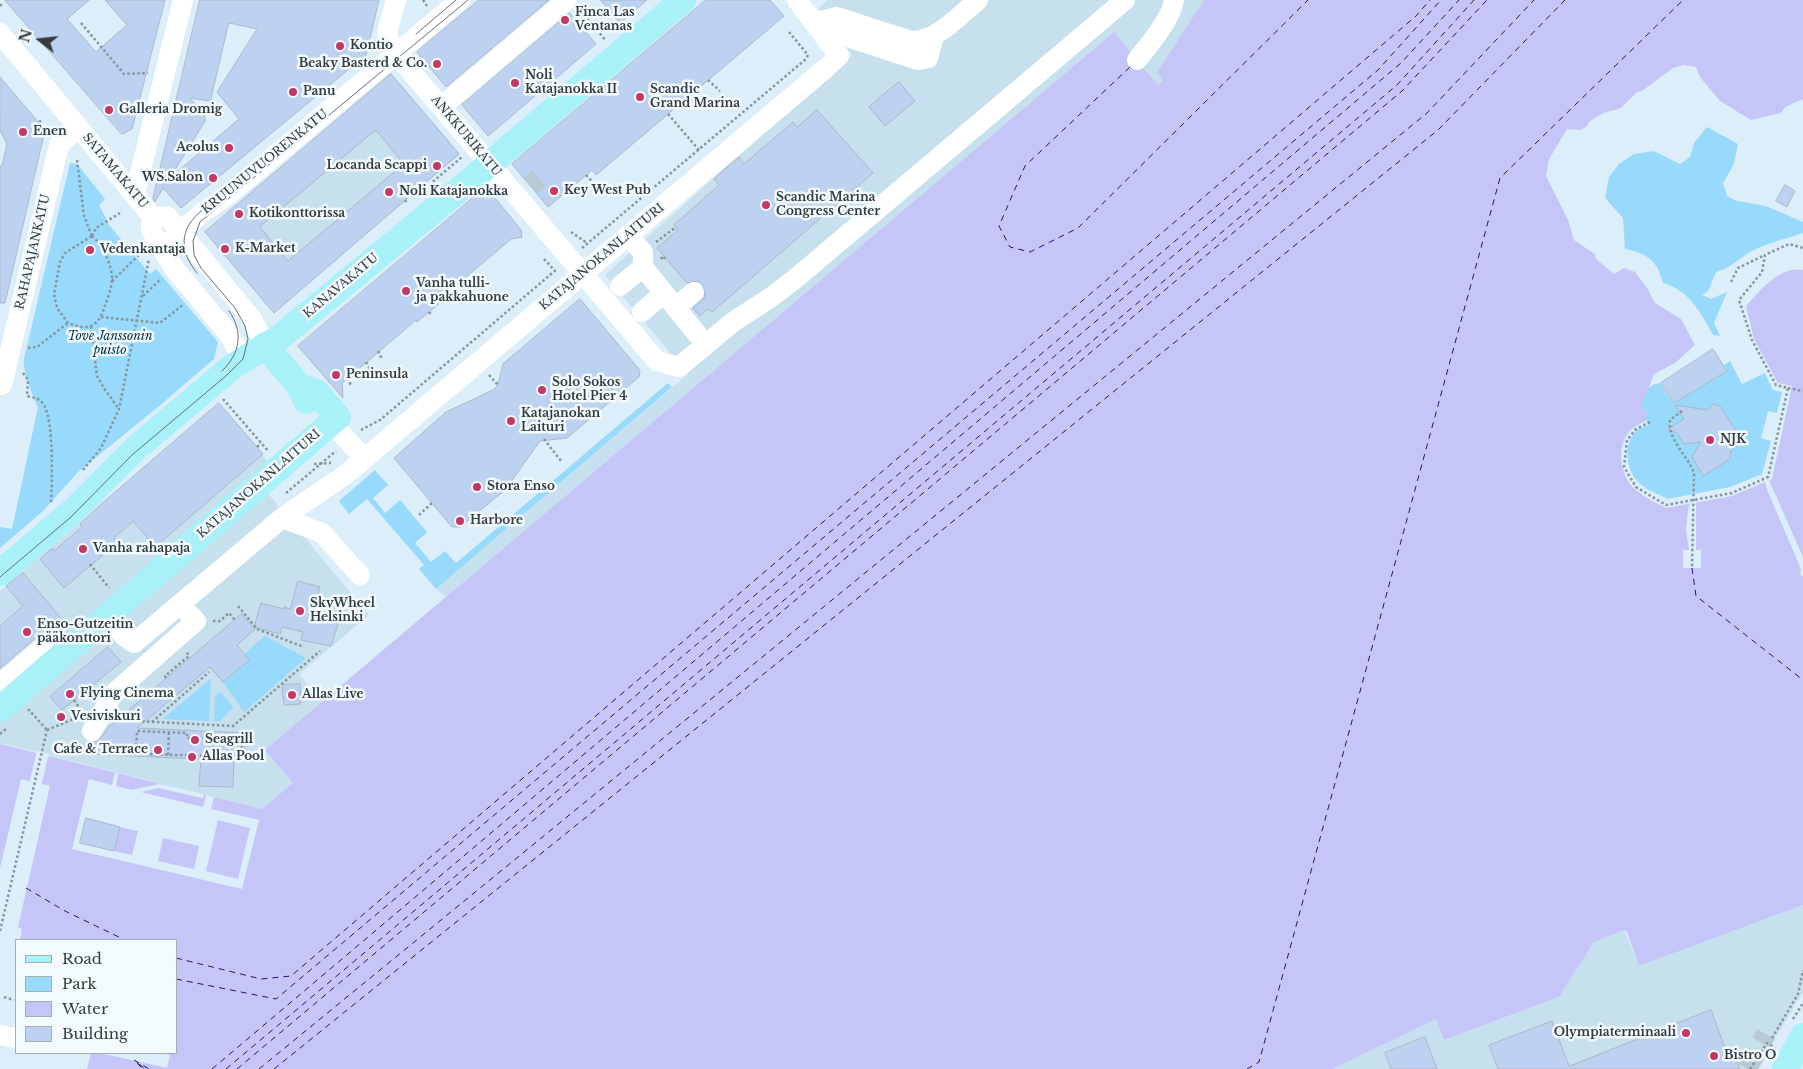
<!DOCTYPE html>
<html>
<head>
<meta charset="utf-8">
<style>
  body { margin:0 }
  #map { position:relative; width:1803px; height:1069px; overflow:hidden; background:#dbeef9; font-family:"Libre Baskerville",serif }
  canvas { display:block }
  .legend { position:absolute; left:15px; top:939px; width:162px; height:115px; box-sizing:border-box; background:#f2fafe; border:1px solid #a6aeb2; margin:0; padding:6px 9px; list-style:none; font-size:15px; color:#343c40 }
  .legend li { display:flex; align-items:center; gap:10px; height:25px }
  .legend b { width:25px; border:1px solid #a6aeb2 }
  .north { position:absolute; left:15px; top:15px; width:50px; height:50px; -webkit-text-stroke:4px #f2fafe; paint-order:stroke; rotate:286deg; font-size:14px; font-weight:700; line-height:20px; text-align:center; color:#343c40 }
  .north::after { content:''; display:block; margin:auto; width:18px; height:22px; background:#343c40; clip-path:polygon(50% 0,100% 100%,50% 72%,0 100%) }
</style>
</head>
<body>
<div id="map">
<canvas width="1803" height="1069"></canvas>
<ul class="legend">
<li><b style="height:6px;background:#a8f1f8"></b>Road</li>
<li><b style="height:14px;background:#97dafb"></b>Park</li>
<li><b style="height:14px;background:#c5c5f8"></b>Water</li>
<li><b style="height:14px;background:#bdd2f0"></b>Building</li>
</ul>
<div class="north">N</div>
</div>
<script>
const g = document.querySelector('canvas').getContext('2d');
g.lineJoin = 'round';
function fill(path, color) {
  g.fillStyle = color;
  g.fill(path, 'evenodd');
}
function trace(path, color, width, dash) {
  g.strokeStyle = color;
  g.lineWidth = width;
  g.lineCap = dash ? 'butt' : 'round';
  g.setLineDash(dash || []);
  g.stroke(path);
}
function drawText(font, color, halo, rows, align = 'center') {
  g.font = font + ' "Libre Baskerville",serif';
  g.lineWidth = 5;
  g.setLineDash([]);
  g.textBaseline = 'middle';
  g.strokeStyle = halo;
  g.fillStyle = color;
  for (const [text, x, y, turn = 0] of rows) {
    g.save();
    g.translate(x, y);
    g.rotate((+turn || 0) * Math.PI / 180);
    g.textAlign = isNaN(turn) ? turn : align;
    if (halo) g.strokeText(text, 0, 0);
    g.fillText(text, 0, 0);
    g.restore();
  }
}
const built = new Path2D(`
  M828 0H1204L1157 72 1163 80 1158 85 1114 32 446 597 436 589 688 374 605 275 852 55 819 8Z
  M391 73 460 154 274 313 205 232Z
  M219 403 275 470 260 484 369 615 299 674 323 702 266 749 293 783 262 809 0 743V591Z
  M1803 905V992L1757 1069H1333L1437 1019 1444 1040 1559 997 1594 942 1624 930 1639 966Z`);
const green = new Path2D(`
  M1707 127 1738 144 1734 164 1723 183 1727 196 1737 201 1766 206 1803 222V233C1785 239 1767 243 1750 252 1736 260 1733 267 1716 272L1708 291 1702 295 1711 299 1727 292 1714 323 1720 336 1713 335C1701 313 1689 290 1663 283 1658 261 1647 253 1625 249L1623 218 1605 198 1609 177 1619 164 1634 154 1654 151 1680 164 1690 157 1694 143Z
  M70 163 77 164 105 199 99 205 109 225 150 274 156 269 218 342 214 359 158 407 78 472 44 510 0 548V527L12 529 38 407C32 395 23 372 24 359Z
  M1730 361 1742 384 1765 373 1773 390 1782 392 1777 413 1768 411 1761 438 1771 441 1762 474 1730 487 1668 499C1658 494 1644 489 1637 481 1626 469 1624 446 1634 433 1637 429 1643 427 1648 425L1645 418 1647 412 1641 407C1645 394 1646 385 1660 383L1673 403 1727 371 1724 365Z
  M668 383 672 387 436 589 419 569 424 565 367 499 349 514 339 501 375 470 388 485 373 498 385 513 400 500 427 532 415 543 431 562 445 551 456 563Z
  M265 636 306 658 244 712 223 682 249 660 244 654Z
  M211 678 209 721 162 719H163Z
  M221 692 233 707 220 721H214L215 695Z`);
const water = new Path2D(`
  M1204 0H1803V99L1785 107 1781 113 1751 120 1720 101 1700 77 1696 67 1684 65 1673 68 1642 91 1637 92 1621 108 1603 113 1590 121 1586 127 1580 130 1567 129 1549 159 1546 176 1568 220 1574 240 1596 255 1595 258 1614 274 1624 268 1635 272 1647 288 1655 303 1681 319 1695 345 1675 363 1654 374 1641 407 1647 412 1646 421C1642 423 1636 425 1633 428 1615 442 1619 477 1636 490 1644 497 1656 503 1666 508L1732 496 1772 479 1792 386 1778 383 1754 339 1746 306C1760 291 1779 266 1803 270V905L1639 966 1627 932 1624 930 1594 942 1559 997 1444 1040 1436 1019 1333 1069H87L91 1053H176V940H20L22 929 18 927 50 786 21 779 0 868V744L262 809 293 783 265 750 1114 32 1158 85 1163 80 1157 72Z`);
const pier = new Path2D(`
  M1769 480 1803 557V576L1800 575 1801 569 1768 492 1765 482Z
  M1696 501V550H1701V568H1683V550H1689L1686 530 1688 510 1690 504Z
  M37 751 49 754 41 786 29 784Z
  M115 773 118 774 116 786 131 790 159 784 204 794 203 798 197 797 159 788 141 792 203 807 206 795 214 797 211 809 259 820 242 889 72 849 89 779 112 785ZM218 820 250 828 238 879 206 871ZM120 827 138 831 132 855 114 851ZM163 838 199 846 194 869 158 861Z
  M160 1053 170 1055 167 1068 104 1054Z`);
const ferry = new Path2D(`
  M1130 67 1025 166 999 226 1010 247 1030 252 1078 228 1308 0
  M1692 568 1696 596 1803 680
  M26 888 65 911 125 940
  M176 958 261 979 291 976 1416 16 1430 0
  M176 979 276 999 1378 70 1441 0
  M134 1060 149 1069
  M137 1063 143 1069
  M139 1064 145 1069
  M212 1069 1401 63 1459 0
  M226 1069 1397 85 1474 0
  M237 1069 1402 91 1487 0
  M259 1069 1427 113 1534 0
  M274 1069 1438 130 1565 0
  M1247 1069 1259 1062 1500 178 1683 0`);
const building = new Path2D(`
  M5 0H89L67 19 96 52 127 25 105 0H165L132 129 122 134Z
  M200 0H379L366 55 181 208 163 188 155 202 153 199ZM229 23 257 29 217 92 239 119 170 178 205 121V117L190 98 210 101Z
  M479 0H549L446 87 417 52Z
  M601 0H647L620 23Z
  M706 0H770L784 16 596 175 592 170 548 207 512 164Z
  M570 13 596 44 488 136 462 105Z
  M391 74 459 154 274 313 205 232ZM376 130 404 164 288 261 260 227Z
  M0 77 45 130 5 303H0V166H2L7 144 0 130Z
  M899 82 915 101 885 126 869 107Z
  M817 110 873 173 712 312 708 309 700 316 693 308 705 297 703 285 698 281 687 283 657 248 678 230 674 225 719 185 714 179 718 175 739 157 744 164 793 122 797 127Z
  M1785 185 1795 191 1787 207 1776 201Z
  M486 187 521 230 522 237 511 239 438 301 440 303 417 322 416 320 342 383 343 398 298 346Z
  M580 299 638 368 640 371 639 377 567 438 540 441 505 490 460 527H452L394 458 446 412 493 390 498 385 503 364Z
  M1713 349 1727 371 1674 403 1661 383Z
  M219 403 263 454 155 547 133 521 114 538 117 543 64 588 40 559 52 548 54 551 82 527 80 524 100 505Z
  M1714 404 1720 406 1741 439 1738 441 1740 444 1731 450 1730 459 1703 476 1692 457 1701 442 1684 444 1677 433 1668 429 1684 419 1675 405 1707 410Z
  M23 573 65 623 49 637 41 635 35 638 0 668V626L23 606 6 586Z
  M298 581 320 587 311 617 338 624 331 646 301 640 303 632 282 627 280 634 254 627 261 603 284 609V607L290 609Z
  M242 614 255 629 237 645 249 660 223 682 210 667 137 728 245 733 244 761H234L233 787 199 786 201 759 85 754 86 745 98 741 108 728Z
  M108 647 121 662 62 710 50 697Z
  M300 684 301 704 284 705 282 685Z
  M86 818 120 827 114 851 80 843Z
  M1711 1010 1725 1048 1734 1053 1740 1069H1498L1489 1045 1552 1021 1569 1066Z
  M1425 1037 1437 1069H1391L1385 1053Z`);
const minorTunnel = new Path2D(`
  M530 186 539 178
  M1747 1069 1766 1034`);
const path = new Path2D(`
  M423 0 427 6
  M0 6 3 3
  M581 10 606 41
  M81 23 124 74 148 73
  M708 80 720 91
  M668 114 699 150
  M39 122 42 120
  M77 160 84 216 92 236
  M586 175 600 190
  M429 185 462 157
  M405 200 407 203
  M571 232 587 243
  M92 236C103 245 113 267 112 281 111 290 107 300 104 308 102 315 98 323 91 326 84 329 74 325 68 323L57 308 54 294 60 262 65 253Z
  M92 236 96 228 120 213
  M656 242 676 227
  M582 248 806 59 808 55 789 32
  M661 257 663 260 665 257
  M544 259 555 271
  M112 281 143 251
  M461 281 464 289
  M1731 282 1738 268 1765 255
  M143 296 161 279
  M429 312 432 316
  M101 317 160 323 184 304
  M91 326 97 376 105 390 119 409
  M28 348 37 347 68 323
  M378 351 382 359
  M366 362 370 369
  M23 373 28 380 27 396C34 398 40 398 44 405 54 422 52 481 51 503
  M489 375 498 385
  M347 378 351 385
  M1788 388 1803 391
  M223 399 269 452
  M1682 411 1670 420C1667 439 1688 456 1694 473L1692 568
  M1650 422 1636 429 1627 440 1624 467 1636 487 1666 505 1732 493 1768 477 1788 388 1776 385 1752 340 1739 300 1762 272 1765 255 1789 244 1803 248
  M361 430 380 420 557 269
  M544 439 561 461
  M257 447 261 443
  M314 464 331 463
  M83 470 101 448 119 409 149 259
  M286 493 336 451
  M419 515 432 503
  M90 564 109 588
  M238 606 257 629 304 647
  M213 621H220L229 613 235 620
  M166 678 165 676 189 656 186 651
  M74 700 78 706V717
  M28 709 47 730
  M117 720 233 726 320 651
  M152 722 209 672
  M47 730 81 716
  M0 734 6 729
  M85 752 241 757 242 740 187 738V733L137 731 136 754
  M168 755 169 732
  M0 931 47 730
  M4 997 14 1000
  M1793 1019 1803 1003
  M1772 1038 1798 994 1803 970
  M1750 1069 1767 1043 1775 1048`);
const minor = new Path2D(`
  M396 0 387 33 391 48 657 361 679 367 733 322 770 298 795 279 1125 0
  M815 23 837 17 911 41C938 41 957 17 978 0
  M0 33 152 216 151 230 173 267 228 333 243 359
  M827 38 841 35 918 60 928 58 934 36
  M1137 60C1149 45 1172 18 1174 0
  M441 107 567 0
  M135 194 183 0
  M152 216 168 217 252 319 265 345
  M627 236 643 252V267
  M161 248 202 213 229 194 460 0
  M620 286 643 267 697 334
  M676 307 694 292
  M642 312 664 293
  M0 385H2L59 145 79 127
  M327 426 339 431 364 458
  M282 518 322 533 360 575
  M108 617 124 636 134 643 282 518 345 475 826 68 839 56 797 0
  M0 684 43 647 55 662
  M92 731 113 694 196 621 180 605
  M0 1035 16 1038`);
const major = new Path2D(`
  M265 345 299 386 306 401
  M0 573 74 510 136 448 232 367 280 337 473 178 683 0
  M0 709 338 417 316 392 299 386
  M1785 1069 1803 1036`);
const tram = new Path2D(`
  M416 34 456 0
  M197 273C176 247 181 224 208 206
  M222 371C240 354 244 332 229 311
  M0 577 71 517 132 455 227 375 243 359 248 339 245 326 235 308 201 268 194 255 193 241 200 222 468 0`);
const markers = [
  [565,20,5,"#c53764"],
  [340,46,5,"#c53764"],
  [437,64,5,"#c53764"],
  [515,83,5,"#c53764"],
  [293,92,5,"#c53764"],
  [640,97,5,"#c53764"],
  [109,110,5,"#c53764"],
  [23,132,5,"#c53764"],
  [229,148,5,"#c53764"],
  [437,166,5,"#c53764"],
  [213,178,5,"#c53764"],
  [554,191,5,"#c53764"],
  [389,192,5,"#c53764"],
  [766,205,5,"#c53764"],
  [239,214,5,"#c53764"],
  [225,249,5,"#c53764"],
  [90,250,5,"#c53764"],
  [406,291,5,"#c53764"],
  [336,375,5,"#c53764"],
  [542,390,5,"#c53764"],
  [511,421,5,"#c53764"],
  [1710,440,5,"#c53764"],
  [477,487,5,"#c53764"],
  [460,521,5,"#c53764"],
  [83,549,5,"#c53764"],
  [300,611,5,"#c53764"],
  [27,632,5,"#c53764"],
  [70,694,5,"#c53764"],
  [292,695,5,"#c53764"],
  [61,717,5,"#c53764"],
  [195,740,5,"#c53764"],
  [158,750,5,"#c53764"],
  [192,757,5,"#c53764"],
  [1686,1033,5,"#c53764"],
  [1714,1056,5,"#c53764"]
];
const poiNames = [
  ["Finca Las",575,13],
  ["Ventanas",575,27],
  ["Kontio",350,46],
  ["Beaky Basterd & Co.",427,64,"right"],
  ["Noli",525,76],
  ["Katajanokka II",525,90],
  ["Scandic",650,90],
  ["Grand Marina",650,104],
  ["Panu",303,92],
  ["Galleria Dromig",119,110],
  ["Enen",33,132],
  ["Aeolus",219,148,"right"],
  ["Locanda Scappi",427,166,"right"],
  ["WS.Salon",203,178,"right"],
  ["Key West Pub",564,191],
  ["Noli Katajanokka",399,192],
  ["Scandic Marina",776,198],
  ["Congress Center",776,212],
  ["Kotikonttorissa",249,214],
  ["K-Market",235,249],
  ["Vedenkantaja",100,250],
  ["Vanha tulli-",416,284],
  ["ja pakkahuone",416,298],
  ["Peninsula",346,375],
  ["Solo Sokos",552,383],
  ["Hotel Pier 4",552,397],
  ["Katajanokan",521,414],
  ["Laituri",521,428],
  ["NJK",1720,440],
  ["Stora Enso",487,487],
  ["Harbore",470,521],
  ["Vanha rahapaja",93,549],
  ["SkyWheel",310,604],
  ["Helsinki",310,618],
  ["Enso-Gutzeitin",37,625],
  ["pääkonttori",37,639],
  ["Flying Cinema",80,694],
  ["Allas Live",302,695],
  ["Vesiviskuri",71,717],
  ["Seagrill",205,740],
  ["Cafe & Terrace",148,750,"right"],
  ["Allas Pool",202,757],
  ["Olympiaterminaali",1676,1033,"right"],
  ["Bistro O",1724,1056]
];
const streetNames = [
  ["ANKKURIKATU",466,136,50],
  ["KRUUNUVUORENKATU",265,162,-39],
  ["SATAMAKATU",115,171,50],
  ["RAHAPAJANKATU",33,252,-77],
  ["KATAJANOKANLAITURI",602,257,-40],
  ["KANAVAKATU",341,286,-40],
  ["KATAJANOKANLAITURI",259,484,-41]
];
const parkNames = [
  ["Tove Janssonin",110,337],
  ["puisto",110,351]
];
fill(built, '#c6e0ee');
fill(green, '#97dafb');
fill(water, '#c5c5f8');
fill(pier, '#dbeef9');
trace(ferry, '#2b1171', 1, [6, 5]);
fill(building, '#bdd2f0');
trace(building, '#adb7c6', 1);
trace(minorTunnel, '#bacad4', 20, [20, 10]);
trace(path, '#87959c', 2.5, [2.5, 2.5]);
trace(minor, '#fff', 20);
trace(major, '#a8f1f8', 26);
trace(tram, '#657076', 1);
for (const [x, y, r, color] of markers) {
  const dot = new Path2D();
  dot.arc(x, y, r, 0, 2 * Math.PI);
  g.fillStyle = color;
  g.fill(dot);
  trace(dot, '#f2fafe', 2);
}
drawText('bold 12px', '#343c40', '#f2fafe', poiNames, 'left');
drawText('12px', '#343c40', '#f2fafe', streetNames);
drawText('italic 12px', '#002f42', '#f2fafe', parkNames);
</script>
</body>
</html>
